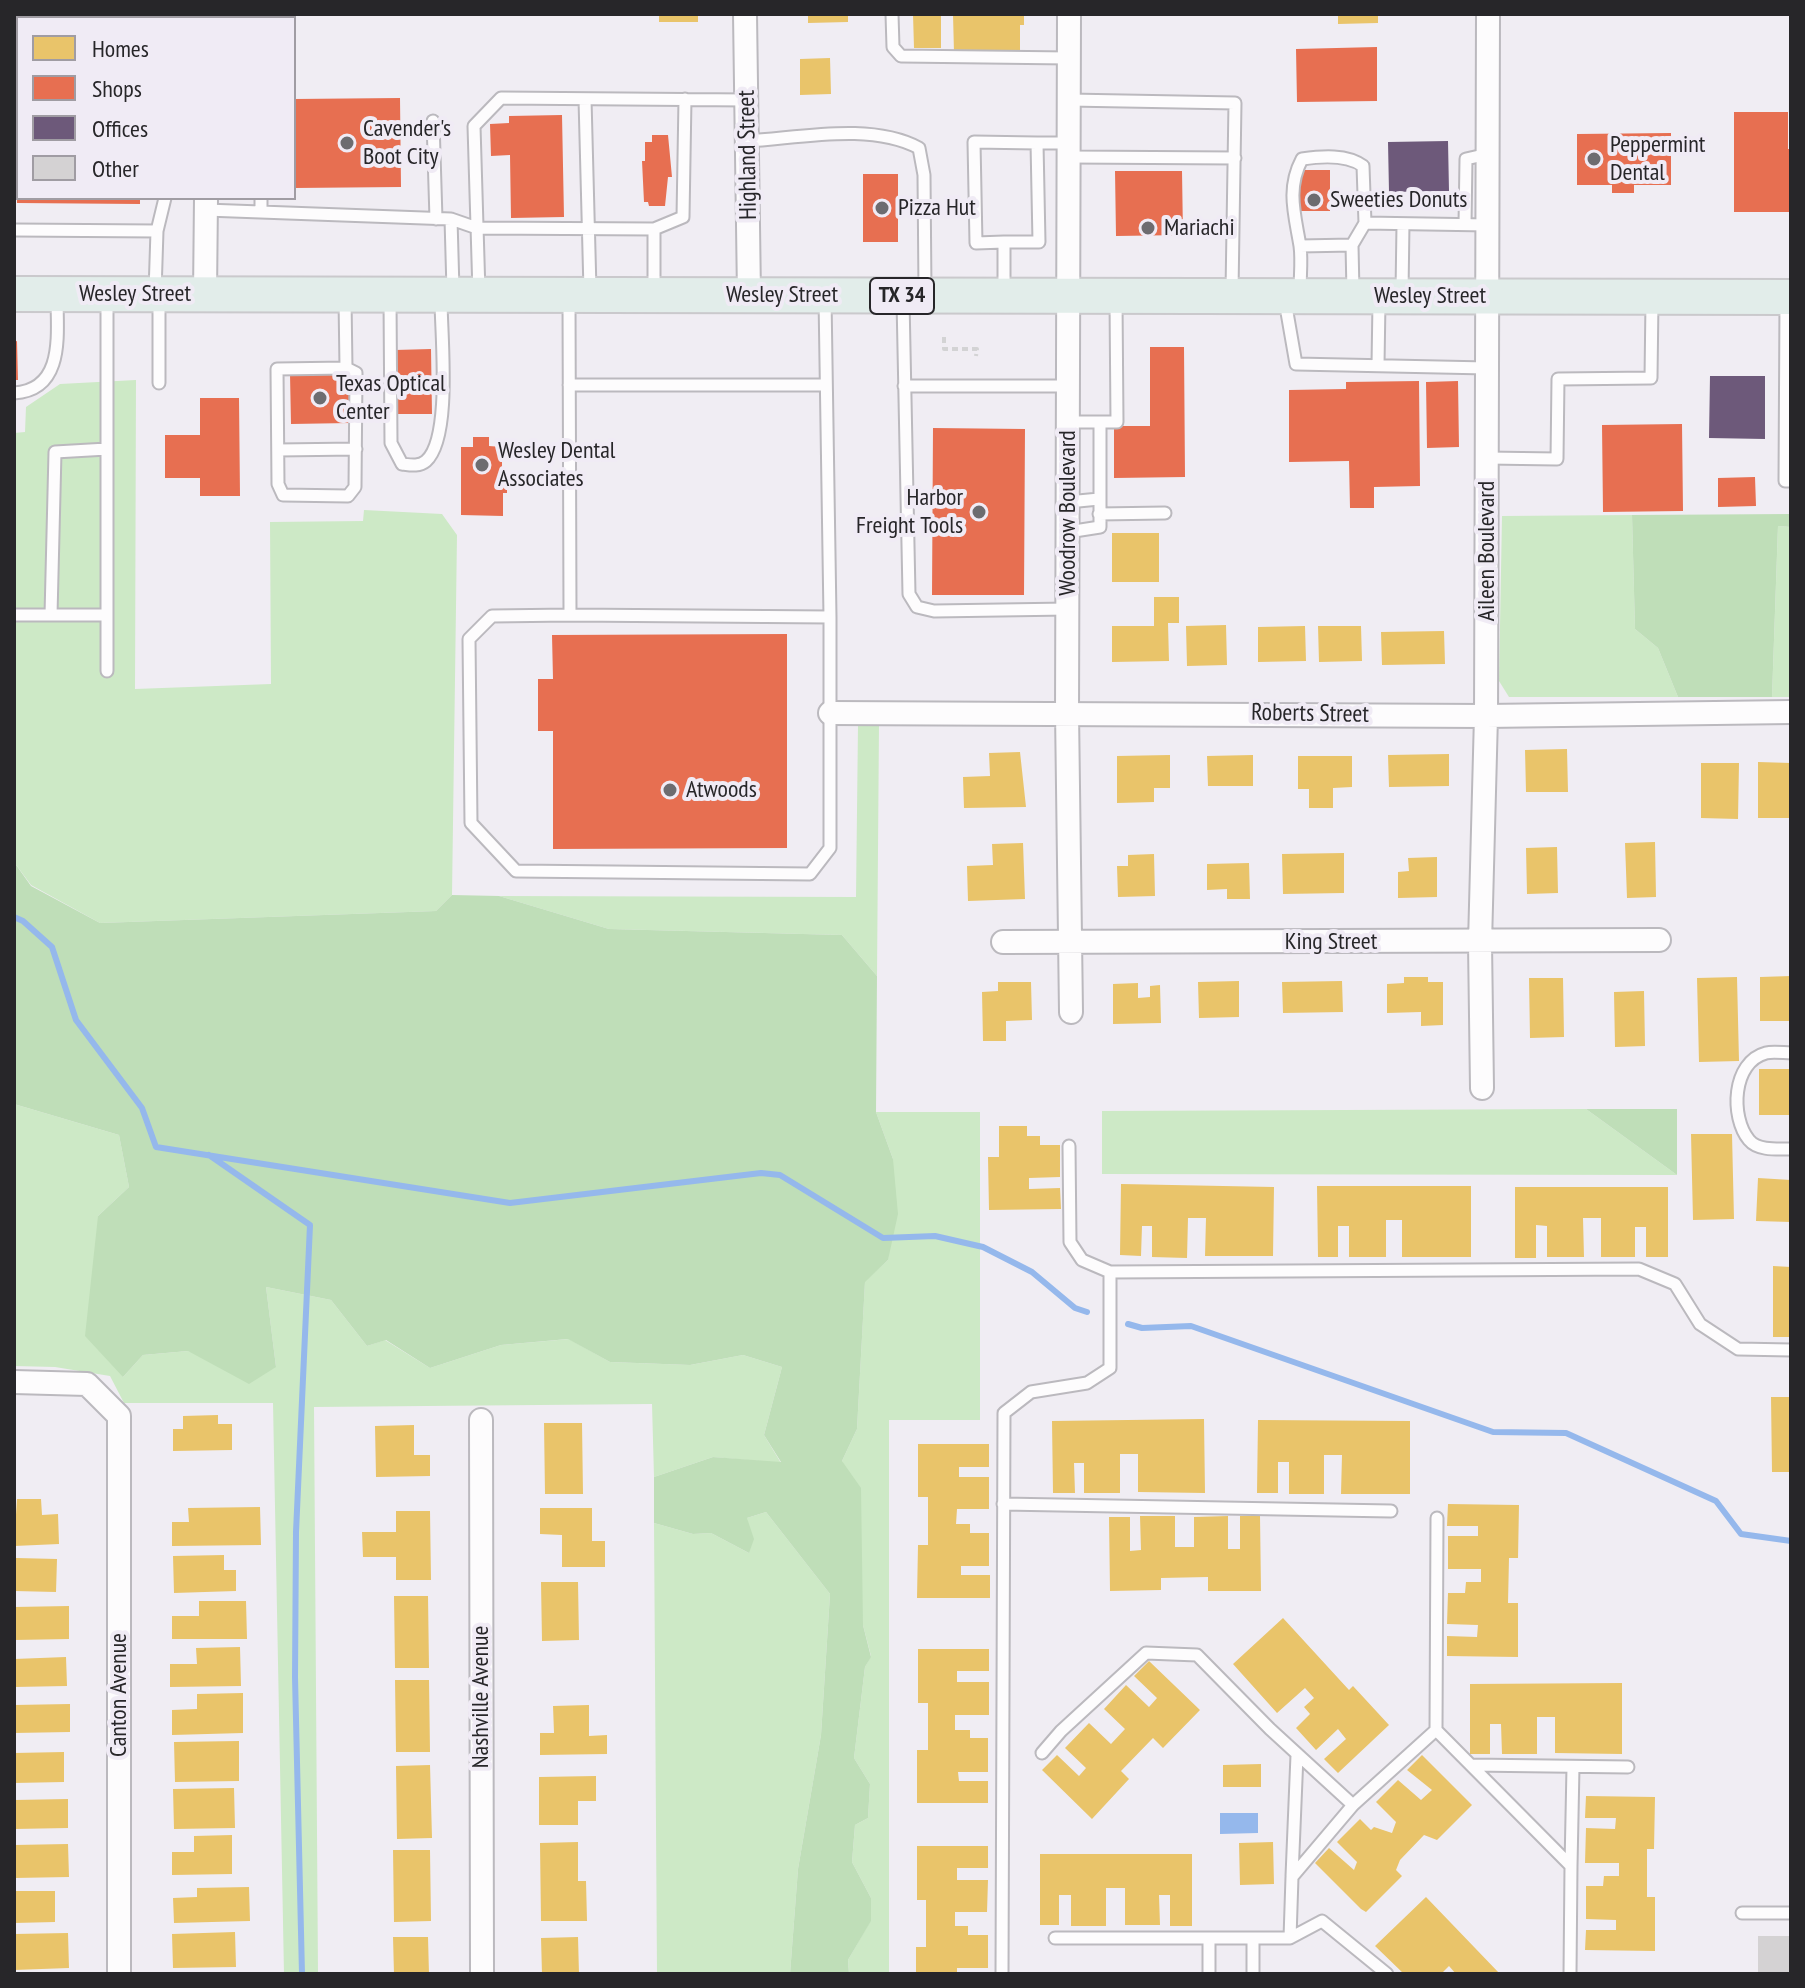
<!DOCTYPE html>
<html>
<head>
<meta charset="utf-8">
<style>
  body { margin:0 }
  #map { position:relative; width:1805px; height:1988px; overflow:hidden; background:#f0edf3; font-family:"PT Sans Narrow",sans-serif }
  canvas { display:block }
  .frame { position:absolute; inset:0; border:16px solid #272629; pointer-events:none }
  .legend { position:absolute; left:16px; top:16px; width:280px; height:184px; box-sizing:border-box; background:#f0ebf5; border:2px solid #a09ca3; margin:0; padding:10px 14px; list-style:none; font-size:24px; color:#272629 }
  .legend li { display:flex; align-items:center; gap:16px; height:40px }
  .legend b { width:40px; border:2px solid #a09ca3 }
</style>
</head>
<body>
<div id="map">
<canvas width="1805" height="1988"></canvas>
<div class="frame"></div>
<ul class="legend">
<li><b style="height:22px;background:#e9c46a"></b>Homes</li>
<li><b style="height:22px;background:#e76f51"></b>Shops</li>
<li><b style="height:22px;background:#6d597a"></b>Offices</li>
<li><b style="height:22px;background:#d4d2d3"></b>Other</li>
</ul>
</div>
<script>
const g = document.querySelector('canvas').getContext('2d');
g.lineJoin = 'round';
function fill(path, color) {
  g.fillStyle = color;
  g.fill(path, 'evenodd');
}
function trace(path, color, width, dash) {
  g.strokeStyle = color;
  g.lineWidth = width;
  g.lineCap = dash ? 'butt' : 'round';
  g.setLineDash(dash || []);
  g.stroke(path);
}
function drawText(font, color, halo, rows, align = 'center') {
  g.font = font + ' "PT Sans Narrow",sans-serif';
  g.lineWidth = 8;
  g.setLineDash([]);
  g.textBaseline = 'middle';
  g.strokeStyle = halo;
  g.fillStyle = color;
  for (const [text, x, y, turn = 0] of rows) {
    g.save();
    g.translate(x, y);
    g.rotate((+turn || 0) * Math.PI / 180);
    g.textAlign = isNaN(turn) ? turn : align;
    if (halo) g.strokeText(text, 0, 0);
    g.fillText(text, 0, 0);
    g.restore();
  }
}
const green = new Path2D(`
  M136 380 135 689 271 684 270 522 363 521 364 510 442 514 457 535 452 895 436 911 100 923 31 885 14 862V433L25 432 26 407 60 384Z
  M1632 515 1635 629 1658 648 1678 697H1509L1499 681 1502 516Z
  M1778 526 1791 527V697H1772Z
  M879 724 877 976 842 935 609 929 499 896 856 897 858 725Z
  M14 1104 119 1135 129 1187 98 1216 123 1377 143 1355 188 1351 276 1367 266 1287 331 1300 367 1346 385 1340 430 1368 501 1345 569 1339 610 1362 690 1365 743 1355 782 1367 764 1435 781 1463 713 1457 654 1477 652 1404 314 1407 318 1974H284L273 1403H124L110 1376 55 1367 14 1366Z
  M1586 1109 1677 1175 1102 1174V1111Z
  M876 1112H980V1420H889V1974H849L848 1960 871 1920V1898L852 1862 855 1825 868 1818 870 1784 854 1758 865 1667 871 1656 863 1625 842 1461 857 1429 865 1281 888 1260 893 1159Z
  M766 1512 830 1594 821 1735 798 1869 790 1974H657L654 1523 693 1534 711 1533 749 1553 747 1518Z`);
const forest = new Path2D(`
  M1791 514V527L1778 526 1772 697H1678L1658 648 1635 629 1632 515Z
  M14 862 31 886 100 923 436 911 452 895 499 896 609 929 842 935 877 976 876 1112 893 1159 898 1214 888 1260 865 1282 857 1429 842 1461 861 1488 863 1625 871 1657 865 1667 854 1758 870 1784 868 1818 855 1825 852 1862 871 1898V1921L848 1960 849 1974H790L798 1869 821 1735 830 1594 766 1512 747 1518 754 1539 749 1553 711 1533 693 1534 654 1523V1477L713 1457 781 1462 764 1435 782 1367 743 1355 690 1365 610 1362 568 1339 501 1345 430 1368 386 1340 367 1346 331 1300 266 1287 276 1367 249 1384 188 1351 143 1355 123 1377 85 1336 98 1216 129 1187 119 1135 14 1104Z
  M1586 1109H1677V1175Z`);
const water = new Path2D(`
  M1220 1813H1258V1833L1220 1834Z`);
const homes = new Path2D(`
  M659 14H698V22H659Z
  M808 14H848V22L808 23Z
  M913 14H941V48H914Z
  M953 14H1024V25H1020V53H954Z
  M1338 14H1378V23L1338 24Z
  M830 58 831 94 800 95V59Z
  M1112 533H1159V582H1112Z
  M1154 597H1179V623H1168L1169 661 1112 662V626H1154Z
  M1226 625 1227 665 1187 666 1186 626Z
  M1305 626 1306 661 1258 662V627Z
  M1318 626H1361L1362 661 1319 662Z
  M1444 631 1445 664 1382 665 1381 632Z
  M1567 749 1568 792H1526L1525 750Z
  M1020 752 1026 807 964 808 963 777 990 776 989 753Z
  M1449 754V786L1389 787 1388 755Z
  M1170 755V788H1154V802L1117 803V756Z
  M1253 755V786H1208L1207 756Z
  M1298 756H1352V787L1333 788V808H1309V789H1298Z
  M1758 762 1791 763V818H1758Z
  M1701 763H1739L1738 819 1701 818Z
  M1655 842 1656 897 1627 898 1625 843Z
  M1023 843 1025 899 968 901 967 866 993 865 992 844Z
  M1557 847 1558 893 1527 894 1526 848Z
  M1344 853V893L1283 894 1282 854Z
  M1154 854 1155 896 1118 897 1117 866H1128V855Z
  M1437 857V897L1398 898V872L1409 871 1408 858Z
  M1249 863 1250 899H1227V889L1207 890V864Z
  M1791 976V1021H1760V977Z
  M1404 977H1428V982H1443V1025L1421 1026V1012L1387 1013V984L1404 983Z
  M1737 977 1739 1061 1699 1062 1697 978Z
  M1529 978H1563L1564 1037 1530 1038Z
  M1239 981V1017L1199 1018 1198 982Z
  M1342 981 1343 1012 1283 1013 1282 982Z
  M998 982H1031L1032 1020 1006 1021V1041H983L982 992 998 991Z
  M1138 983V998L1150 997V986L1160 985 1161 1023 1113 1024V984Z
  M1644 991 1645 1046 1615 1047 1614 992Z
  M1759 1069H1791V1115H1759Z
  M999 1126H1027V1136H1040V1145H1060V1177L1029 1178V1189L1060 1188 1061 1209 989 1210 988 1157H999Z
  M1691 1134H1732L1734 1219 1693 1220Z
  M1758 1178 1791 1180V1222L1756 1221Z
  M1121 1184 1274 1187 1273 1256H1205L1206 1218H1188L1187 1258 1152 1257V1226H1142L1141 1256 1120 1255Z
  M1317 1186H1471V1257H1402V1220H1386V1257H1349V1226H1338V1257H1318Z
  M1515 1187H1668V1257H1646V1227H1635V1257H1601V1218H1583L1584 1257H1547V1226L1536 1225V1258H1515Z
  M1773 1266 1791 1267V1337H1773Z
  M1771 1397H1791V1472H1772Z
  M218 1415V1424H232V1450L173 1451V1429H183V1416Z
  M1204 1419 1205 1493 1138 1492V1454H1120V1493H1084V1463H1074L1075 1493H1053L1052 1421Z
  M1258 1420 1410 1421V1494H1341L1342 1455H1324V1494H1289V1462H1278V1493H1257Z
  M544 1423H582L583 1494H545Z
  M414 1425V1455H430V1476L376 1477 375 1426Z
  M918 1444H989V1467H959V1477H989V1509H957L956 1524H970V1533H989V1566H961V1575H990V1598H917L918 1545H928V1497H918Z
  M17 1499H41L42 1515 58 1514 59 1544 14 1546Z
  M1448 1504 1519 1505 1518 1558H1509L1508 1603H1518V1657L1447 1656V1636L1477 1637 1478 1625 1447 1624 1448 1593H1465L1466 1582H1481V1569H1448V1536H1478V1526H1447Z
  M260 1507 261 1545 172 1546V1522H189L188 1508Z
  M540 1508H592V1541H605V1567H562V1535L540 1534Z
  M396 1511H430L431 1580H396V1557H363L362 1532H396Z
  M1140 1516H1175V1547H1194V1517L1228 1516V1549H1240V1516H1260L1261 1591H1208V1577L1161 1578V1590L1110 1591 1109 1517H1130V1551L1141 1550Z
  M224 1555V1570H236V1591L174 1593 173 1556Z
  M16 1558 57 1559 56 1592 14 1591Z
  M541 1582H578L579 1640 542 1641Z
  M394 1596H428L429 1668H395Z
  M199 1601H246L247 1639H172V1616H199Z
  M69 1606V1639L14 1640V1607Z
  M1283 1618 1349 1690 1353 1686 1389 1725 1338 1773 1324 1759 1346 1739 1338 1729 1316 1750 1296 1728 1310 1714 1304 1707 1314 1698 1305 1688 1277 1713 1233 1664Z
  M240 1647 241 1686 170 1687V1664H197L196 1648Z
  M918 1649H989V1671H957V1682H989V1715H955V1730H970V1738H988V1772H958L959 1781H988V1803H917V1750H928V1703H918Z
  M66 1657 67 1686 14 1687V1659Z
  M1149 1661 1200 1710 1163 1748 1153 1738 1121 1771 1129 1779 1092 1819 1042 1770 1057 1755 1079 1776 1086 1768 1065 1748 1089 1723 1111 1744 1125 1729 1104 1709 1126 1685 1149 1707 1157 1698 1134 1676Z
  M395 1680H429L430 1752H396Z
  M1622 1683V1754L1555 1753V1717H1537V1754H1502L1501 1724H1490V1754H1470V1684Z
  M243 1693V1733L172 1735V1710L197 1709V1694Z
  M70 1704V1732L14 1733V1705Z
  M589 1705V1736L607 1735V1754L540 1755V1733H554L553 1706Z
  M239 1741V1781L175 1782 174 1742Z
  M64 1752V1782L14 1783V1753Z
  M1422 1755 1472 1805 1437 1840 1424 1835 1400 1860 1396 1870 1402 1876 1366 1912 1361 1909 1315 1863 1329 1848 1354 1870 1357 1862 1337 1842 1360 1819 1371 1830 1374 1827 1392 1833 1396 1822 1376 1802 1398 1780 1421 1800 1432 1790 1407 1770Z
  M1261 1764V1787H1223V1765Z
  M430 1765 432 1838 397 1839 396 1766Z
  M596 1776V1801H578V1825H539V1777Z
  M234 1788 235 1828 174 1829 173 1789Z
  M1586 1796 1655 1797 1654 1849H1647V1897H1655V1951L1585 1950 1586 1930H1616V1920L1586 1919V1886H1603L1604 1876H1619V1863H1585L1586 1828 1615 1829 1616 1818H1585Z
  M68 1799V1828L14 1829V1800Z
  M232 1835V1874L172 1875V1852H194V1836Z
  M578 1842V1881H586L587 1921H541L540 1843Z
  M1273 1842 1274 1884 1240 1885 1239 1843Z
  M68 1844 69 1877 14 1878V1845Z
  M917 1846H988V1868H957V1880H988L987 1912H955V1926H968V1935H988V1968H957V1974H916V1947H926V1900H917Z
  M393 1850H430L431 1921 394 1922Z
  M1040 1854H1192V1926H1170V1895H1159L1160 1925H1125V1888H1106V1926H1071V1895H1059V1925H1040Z
  M249 1887 250 1921 174 1923 173 1898 197 1897V1888Z
  M14 1891H55V1922L14 1923Z
  M1426 1897 1500 1974H1456L1449 1966 1441 1974H1404L1375 1946Z
  M235 1932 236 1967 173 1968 172 1934Z
  M68 1933 69 1968 14 1970V1934Z
  M393 1937H428L429 1974H394Z
  M578 1937 579 1974H542L541 1938Z`);
const shops = new Path2D(`
  M18 14H107V18H18Z
  M1377 47V101L1297 102 1296 49Z
  M400 98 401 187 294 188V99Z
  M1734 112H1788V149H1791L1789 212H1734Z
  M562 115 564 217 511 218 510 155 491 156 490 124 509 123V116Z
  M1671 133V185H1634V193H1612V185H1577V134Z
  M652 135H668L672 177H668L665 206H649L648 202H644L642 161H645V142H652Z
  M1302 170H1330V211H1297Z
  M1115 171H1182L1183 235 1116 236Z
  M863 174H898V199H904V216H898V242H863Z
  M17 198H140V204L17 203Z
  M17 341 18 380H14V342Z
  M1150 347H1184L1185 477 1114 478V426H1150Z
  M431 349 432 414H396L395 350Z
  M349 373 350 423 291 424 290 374Z
  M1419 381 1420 486 1374 487V508H1350L1349 461 1289 462V390L1346 389V382Z
  M1458 381 1459 447 1427 448 1426 382Z
  M200 398H239L240 496H200V478H165V435H200Z
  M1682 424 1683 511 1603 512 1602 425Z
  M933 428 1025 429 1024 595H932Z
  M473 437H489V446L502 447V483H507V493H503V516L461 515V447H473Z
  M1755 477 1756 506 1718 507V478Z
  M787 634V848L553 849V731H538V679H553L552 635Z`);
const offices = new Path2D(`
  M1448 141 1449 191 1389 192 1388 142Z
  M1710 376H1765V439L1709 438Z`);
const stream = new Path2D(`
  M14 917 23 921 52 947 76 1020 142 1108 156 1147 510 1203 761 1173 780 1175 883 1238 935 1236 983 1247 1032 1272 1075 1308 1087 1312
  M209 1155 310 1225 296 1532 295 1677 302 1974
  M1128 1324 1142 1328 1191 1326 1493 1432 1566 1433 1716 1501 1741 1534 1791 1541`);
const building = new Path2D(`
  M1758 1936H1791V1974H1758Z`);
const path = new Path2D(`
  M944 337V349H977L976 356`);
const service = new Path2D(`
  M165 14V18
  M892 14 893 47 901 56 1069 58
  M585 99 590 290
  M1069 100 1235 103 1232 291
  M433 121 436 219
  M747 141C800 138 871 122 919 148L924 175 925 291
  M1037 143H1069
  M1069 157 1235 158
  M206 210 451 219 453 290
  M261 212V198
  M451 219 477 228 654 229V291
  M1365 223 1488 225
  M1465 224 1466 159 1488 154
  M654 229 683 217 685 99
  M14 230 157 231
  M1004 242H1039L1037 143 974 142 976 243 1004 242V291
  M1300 246 1352 245
  M1300 291C1300 276 1302 260 1300 246 1295 215 1286 189 1302 159 1322 156 1347 154 1363 166L1365 223 1352 245 1353 292
  M155 292 157 231 165 198
  M1402 292 1403 224
  M479 293 474 126 501 98 747 100
  M159 299V383
  M345 299 346 368 277 369 278 484 283 495 348 496 355 487 356 373 346 368
  M390 299 391 443 402 464C410 465 419 467 426 461 452 438 441 335 441 300
  M569 300 570 615 830 617 825 298
  M903 300 909 594 917 607 934 611 1068 609
  M1285 301 1296 364 1487 368
  M1786 301 1785 481H1791
  M1378 365 1379 302
  M569 385H826
  M904 386H1068
  M14 393C65 390 57 334 57 298
  M1068 422H1117L1116 300
  M278 450 356 449
  M1487 458 1557 459 1558 379 1651 378 1652 301
  M1068 502 1099 499
  M1099 514 1165 513
  M1068 532 1100 527V422
  M14 615H107
  M51 615 55 452 107 449
  M570 615 492 616 469 639 471 823 516 871 810 874 830 848V617
  M107 671V300
  M1791 1053C1784 1053 1773 1051 1766 1053 1732 1062 1730 1117 1749 1140 1758 1151 1778 1149 1791 1149
  M1069 1146 1070 1242 1082 1260 1110 1272 1639 1269 1675 1284 1700 1324 1738 1349 1791 1350
  M1003 1504 1391 1511
  M1437 1518 1436 1730 1571 1866 1570 1974
  M1042 1753 1061 1731 1146 1653 1197 1655 1270 1729 1353 1805 1436 1730
  M1471 1765 1628 1767
  M1571 1866 1573 1767
  M1292 1876 1297 1755
  M1742 1913H1791
  M1055 1938H1290L1322 1921 1387 1974
  M1290 1938 1292 1877 1353 1805
  M1002 1974 1004 1413 1031 1392 1087 1383 1110 1368V1272
  M1209 1974V1938
  M1253 1974V1938`);
const minor = new Path2D(`
  M745 14 749 295
  M1069 14 1067 712 1071 1012
  M208 18V14
  M205 294 206 198
  M830 713 1486 716 1791 712
  M1003 942 1659 940
  M1482 1088 1480 943 1486 716 1488 14
  M14 1382 87 1384 119 1416V1974
  M481 1420 482 1974`);
const primary = new Path2D(`
  M14 294 1791 297`);
const markers = [
  [347,143,8,"#6d6c70"],
  [1594,159,8,"#6d6c70"],
  [1314,200,8,"#6d6c70"],
  [882,208,8,"#6d6c70"],
  [1148,228,8,"#6d6c70"],
  [320,398,8,"#6d6c70"],
  [482,465,8,"#6d6c70"],
  [979,512,8,"#6d6c70"],
  [670,790,8,"#6d6c70"]
];
const shields = [
  [902,296,64]
];
const shieldNames = [
  ["TX 34",902,296]
];
const poiNames = [
  ["Cavender's",363,129],
  ["Boot City",363,157],
  ["Peppermint",1610,145],
  ["Dental",1610,173],
  ["Sweeties Donuts",1330,200],
  ["Pizza Hut",898,208],
  ["Mariachi",1164,228],
  ["Texas Optical",336,384],
  ["Center",336,412],
  ["Wesley Dental",498,451],
  ["Associates",498,479],
  ["Harbor",963,498,"right"],
  ["Freight Tools",963,526,"right"],
  ["Atwoods",686,790]
];
const streetNames = [
  ["Highland Street",748,155,-91],
  ["Wesley Street",135,294],
  ["Wesley Street",782,295],
  ["Wesley Street",1430,296],
  ["Woodrow Boulevard",1068,513,-90],
  ["Aileen Boulevard",1487,551,-90],
  ["Roberts Street",1310,714,1],
  ["King Street",1331,942],
  ["Canton Avenue",119,1695,-90],
  ["Nashville Avenue",481,1697,-90]
];
fill(green, '#cde9c6');
fill(forest, '#bfdeb8');
fill(water, '#95b8ec');
fill(homes, '#e9c46a');
fill(shops, '#e76f51');
fill(offices, '#6d597a');
trace(stream, '#95b8ec', 6);
fill(building, '#d4d2d3');
trace(service, '#bbb9be', 15);
trace(minor, '#bbb9be', 26);
trace(primary, '#cac9cc', 38);
trace(path, '#d3d3d4', 4, [6, 4]);
trace(service, '#fdfcfd', 11);
trace(minor, '#fdfcfd', 22);
trace(primary, '#e2edea', 34);
for (const [x, y, r, color] of markers) {
  const dot = new Path2D();
  dot.arc(x, y, r, 0, 2 * Math.PI);
  g.fillStyle = color;
  g.fill(dot);
  trace(dot, '#f0ebf5', 3);
}
for (const [x, y, w] of shields) {
  const box = new Path2D();
  box.roundRect(x - w / 2, y - 18, w, 36, 6);
  g.fillStyle = '#f0ebf5';
  g.fill(box);
  trace(box, '#272629', 2);
}
drawText('bold 22px', '#272629', null, shieldNames);
drawText('24px', '#272629', '#f0ebf5', poiNames, 'left');
drawText('24px', '#272629', '#f0ebf5', streetNames);
</script>
</body>
</html>
